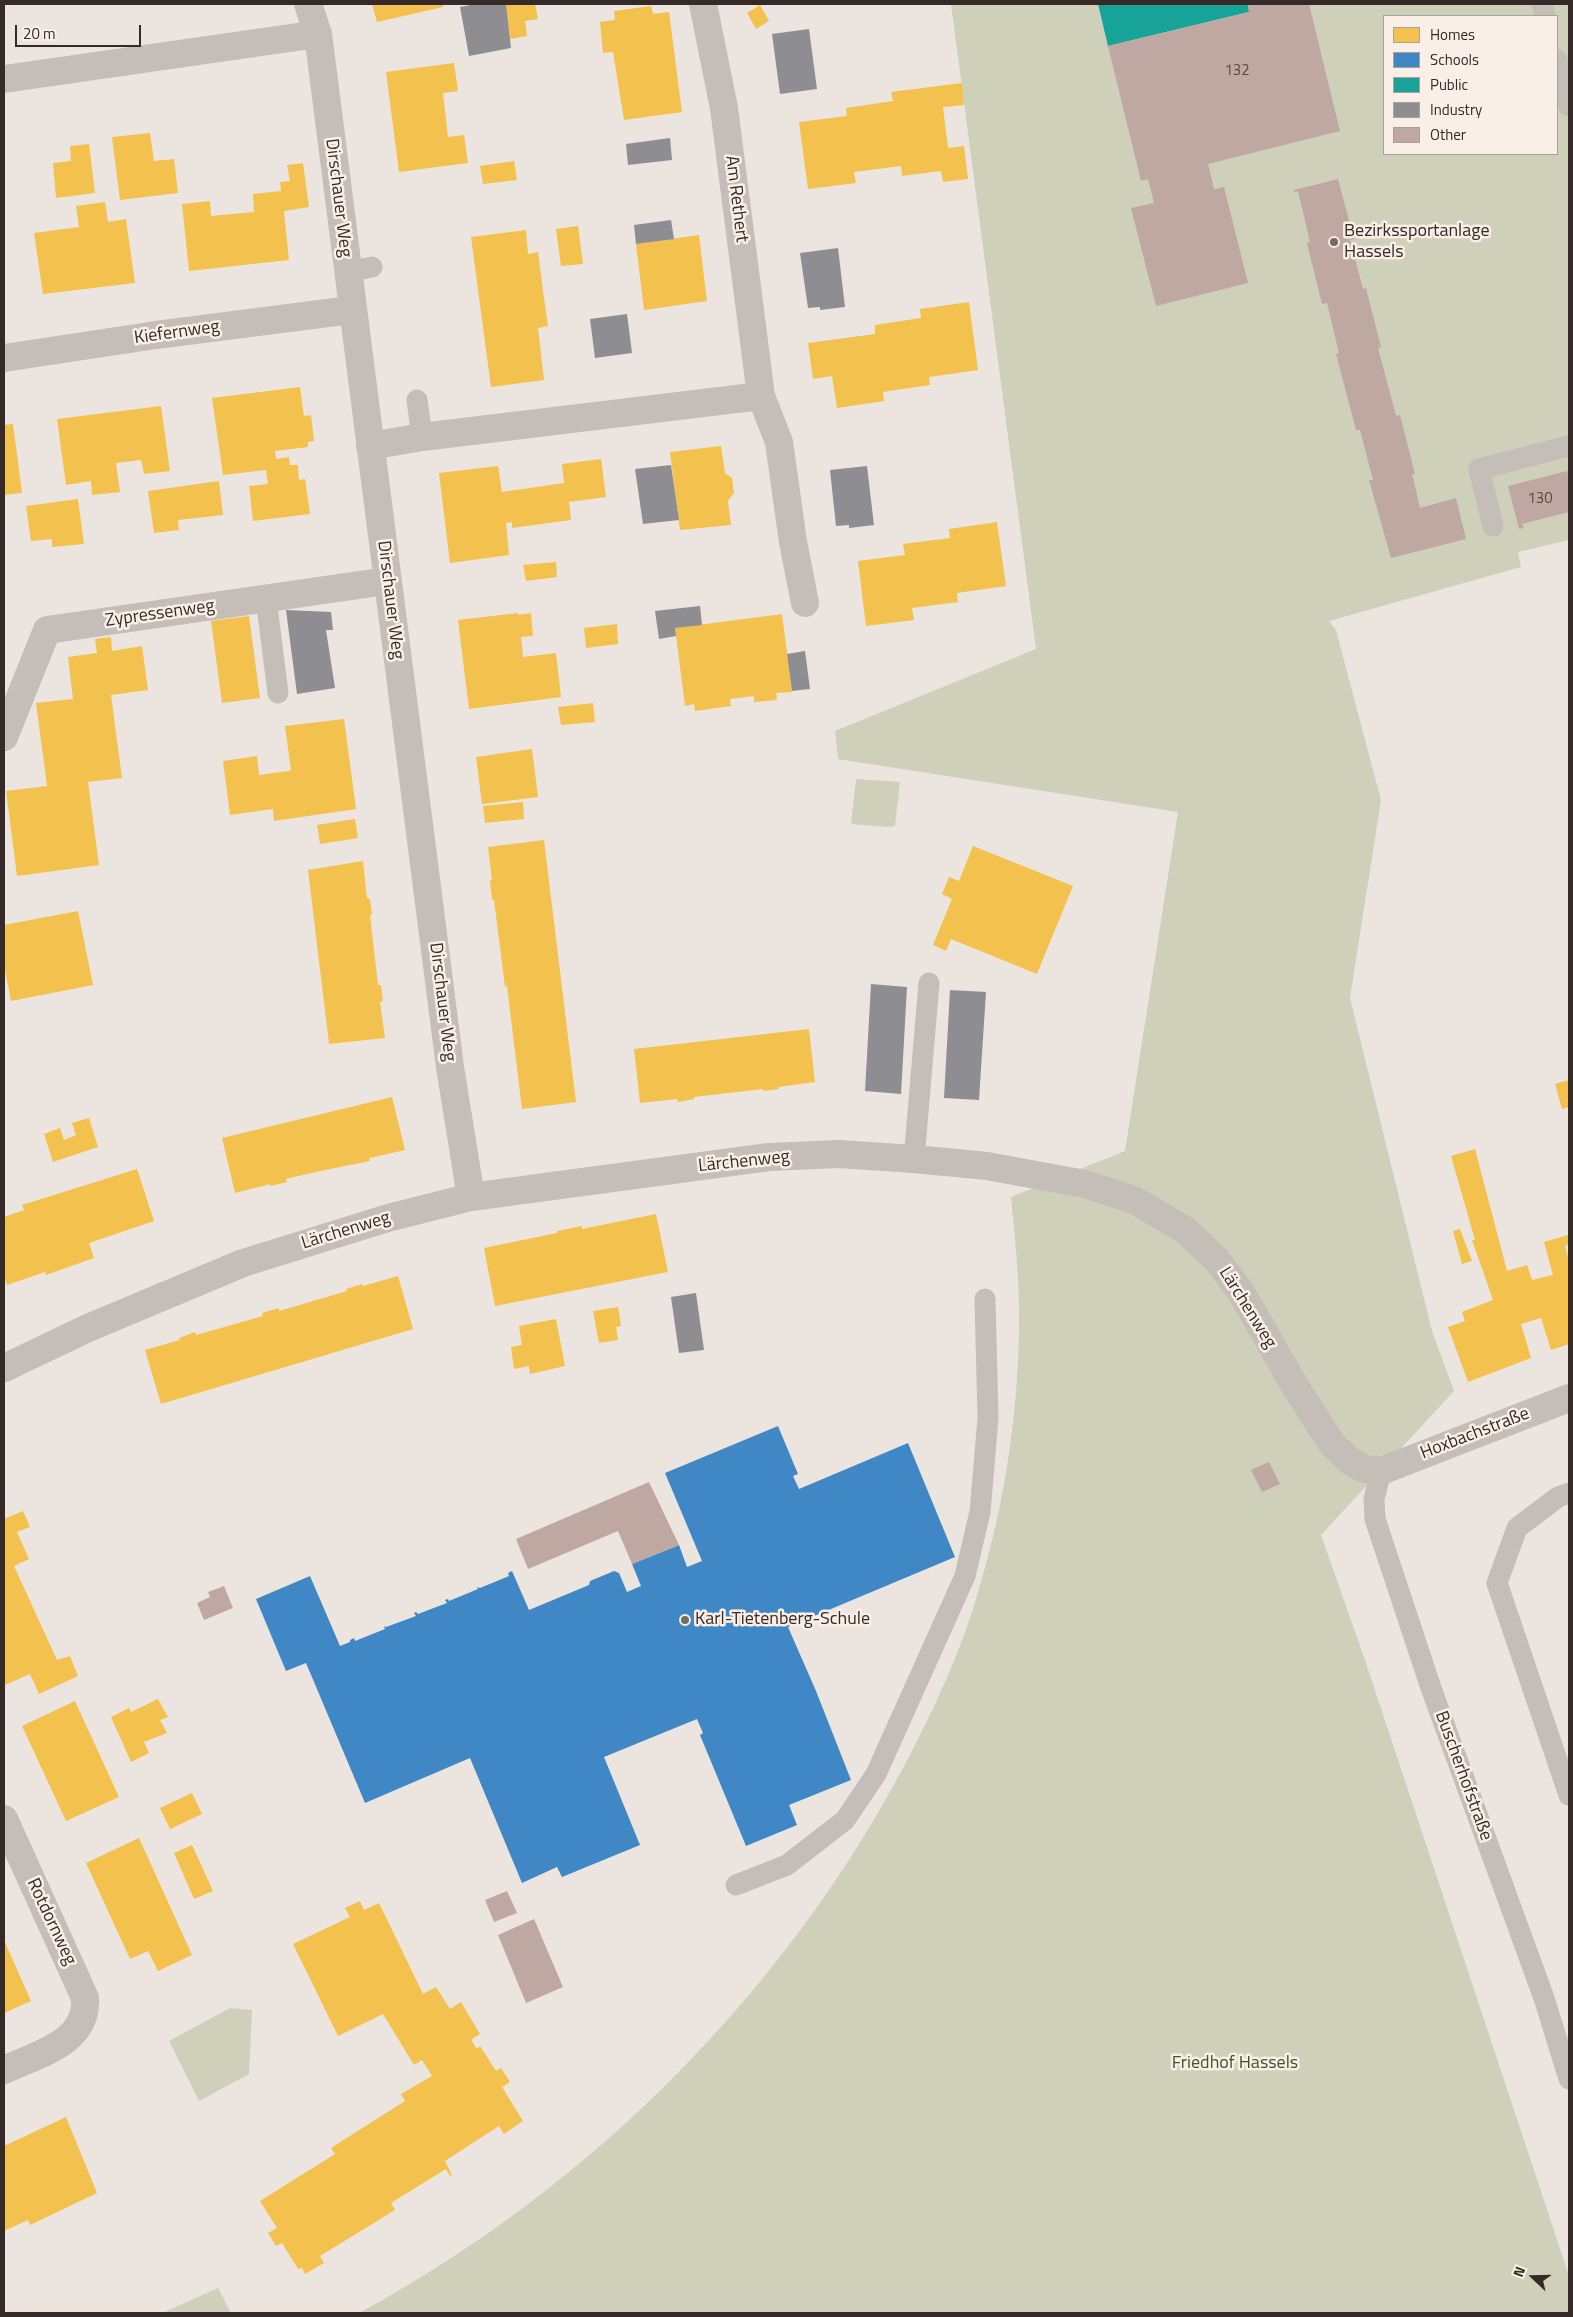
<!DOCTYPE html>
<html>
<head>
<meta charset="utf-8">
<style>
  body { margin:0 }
  #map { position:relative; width:1573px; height:2317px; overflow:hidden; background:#ece5df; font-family:"Titillium Web",sans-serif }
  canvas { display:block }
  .frame { position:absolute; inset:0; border:5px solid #352a27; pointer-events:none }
  .legend { position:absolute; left:1383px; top:15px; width:175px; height:140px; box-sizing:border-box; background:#f9efe6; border:1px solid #aba09a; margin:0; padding:6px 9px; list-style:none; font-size:15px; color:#352a27 }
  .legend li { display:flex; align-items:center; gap:10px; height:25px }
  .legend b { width:25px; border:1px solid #aba09a }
  .north { position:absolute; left:1508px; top:2252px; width:50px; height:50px; -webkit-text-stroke:4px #f9efe6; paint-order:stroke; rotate:291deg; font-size:14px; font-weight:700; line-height:20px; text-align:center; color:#352a27 }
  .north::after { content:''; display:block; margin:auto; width:18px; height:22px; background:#352a27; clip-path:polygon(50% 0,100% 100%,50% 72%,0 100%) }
  .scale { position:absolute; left:15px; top:25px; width:126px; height:22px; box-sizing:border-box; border:2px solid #352a27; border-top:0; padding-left:6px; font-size:15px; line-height:18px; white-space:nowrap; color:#352a27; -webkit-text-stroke:4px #f9efe6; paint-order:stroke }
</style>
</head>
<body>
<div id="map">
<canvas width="1573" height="2317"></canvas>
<div class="frame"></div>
<ul class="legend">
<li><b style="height:14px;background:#f2c14e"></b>Homes</li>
<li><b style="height:14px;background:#3f88c5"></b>Schools</li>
<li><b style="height:14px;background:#17a398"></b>Public</li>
<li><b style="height:14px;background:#8d8d92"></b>Industry</li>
<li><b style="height:14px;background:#bfa8a1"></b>Other</li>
</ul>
<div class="north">N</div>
<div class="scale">20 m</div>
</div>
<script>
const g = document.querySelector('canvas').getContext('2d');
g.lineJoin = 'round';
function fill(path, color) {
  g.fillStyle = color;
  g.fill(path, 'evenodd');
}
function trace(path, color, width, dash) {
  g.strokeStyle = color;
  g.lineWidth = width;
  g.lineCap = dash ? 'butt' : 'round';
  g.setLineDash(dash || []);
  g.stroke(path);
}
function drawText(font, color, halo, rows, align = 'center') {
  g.font = font + ' "Titillium Web",sans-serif';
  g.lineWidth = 5;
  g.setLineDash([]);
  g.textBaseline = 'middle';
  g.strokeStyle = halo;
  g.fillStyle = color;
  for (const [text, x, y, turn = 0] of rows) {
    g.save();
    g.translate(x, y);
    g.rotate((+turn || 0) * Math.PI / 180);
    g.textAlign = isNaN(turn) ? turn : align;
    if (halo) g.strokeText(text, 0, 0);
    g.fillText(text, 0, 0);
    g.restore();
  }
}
const green = new Path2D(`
  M951 4H1569V540L1518 552 1521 567 1329 621 1336 630 1381 800 1350 998 1432 1331 1454 1391 1321 1535 1365 1660 1569 2276V2313H359C594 2186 794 1984 915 1745 939 1698 961 1649 976 1599 1003 1512 1018 1419 1019 1327 1020 1284 1015 1240 1011 1197L1125 1151 1178 812 838 759 835 731 1036 649ZM1384 16H1557V154H1384Z
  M856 779 900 782 895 826 887 827 851 824Z
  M230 2008 252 2010 249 2074 199 2101 169 2041Z
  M218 2288 231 2313H162Z`);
const homes = new Path2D(`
  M372 4H443V7L377 22Z
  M506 4H535L538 19 525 21 527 36 510 39Z
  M760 5 769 21 756 29 747 13Z
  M651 6 653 14 669 12 682 112 624 120 613 52 603 53 600 22 615 20 614 11Z
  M454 63 458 91 443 93 448 137 464 135 468 163 399 172 386 72Z
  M962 83 964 105 943 107 948 148 964 146 968 179 943 182 941 171 902 176 901 166 854 172 856 183 808 189 799 122 847 116 846 108 893 101 891 92Z
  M150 133 154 161 174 159 178 193 120 200 112 137Z
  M89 144 95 193 56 198 53 163 71 161 70 146Z
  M514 161 517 180 483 184 480 166Z
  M303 163 309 207 284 211 289 260 189 271 182 204 210 201 211 216 254 212 253 194 281 191 280 182 290 181 287 165Z
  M105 202 108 222 126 219 135 283 43 294 34 233 79 227 76 206Z
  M578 226 583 264 561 266 556 229Z
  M526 230 528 254 538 252 546 313 548 326 538 328 544 380 491 387 471 237Z
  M699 235 707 301 644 310 636 244Z
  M969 302 978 370 929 377 930 385 883 392 884 401 837 408 832 376 813 379 808 343 875 334V325L921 318 920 309Z
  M300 387 304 416 311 415 314 441 308 442V447L275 451 276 459 289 457 290 465H298L299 480 305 479 310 514 253 521 249 486 268 484 266 470 223 475 212 398Z
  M161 406 170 471 144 474 141 460 116 463 120 492 92 495 91 481 66 485 57 419Z
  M13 424 22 493 4 495V425Z
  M721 446 725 473 732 478 734 493 728 501 731 525 680 530 670 452Z
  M601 459 606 497 569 502 571 520 512 528V522L506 523 509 555 450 563 439 473 498 466 502 492 564 483 562 464Z
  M219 481 223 515 178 520 179 530 154 533 148 491Z
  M78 499 84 544 52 547V539L31 541 26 506Z
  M997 522 1006 586 957 593 958 602 912 608 914 620 866 626 858 561 905 555 903 544 950 538 949 529Z
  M556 562 557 577 526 581 523 565Z
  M518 613V615L531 613 533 636 521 637 523 657 556 653 561 697 469 709 458 620Z
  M782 614 792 692 776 693 777 700 754 702V696L730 699 731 706 695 711 694 704 685 706 675 628Z
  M249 616 260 698 222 703 211 621Z
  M617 624 618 644 586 648 584 628Z
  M111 637 112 651 142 646 148 690 111 695 122 778 88 782 99 865 17 876 6 791 47 786 36 703 73 699 68 657 97 653 95 639Z
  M593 703 595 722 561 725 558 707Z
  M344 719 356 809 274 821 273 809 230 815 223 761 257 756 259 775 289 771 291 770 285 726Z
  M532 749 538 797 482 804 476 757Z
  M523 802 524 819 485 823 483 806Z
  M355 819 358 838 320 844 317 825Z
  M544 840 576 1102 522 1109 507 986 505 987 494 900H492L490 880H492L488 847Z
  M973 846 1073 886 1037 974 951 939 946 951 933 945 952 899 942 894 949 877 959 881Z
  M363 861 367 898 370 899 372 915H370L378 985H381L383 1001 380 1002 385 1038 329 1044 308 870Z
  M78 911 93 985 11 1001 4 964V925Z
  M809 1029 815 1082 778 1087 779 1089 763 1091V1089L694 1097V1099L678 1102 677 1099 640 1103 634 1049Z
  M1569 1080V1107L1562 1109 1555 1084Z
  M392 1097 405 1150 369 1158 370 1161 320 1171 286 1179 287 1182 270 1186V1184L235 1193 222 1138Z
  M89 1118 98 1147 53 1162 44 1134 60 1128 64 1140 76 1135 72 1123Z
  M1475 1149 1507 1271 1527 1265 1532 1280 1553 1275 1544 1242 1568 1235 1569 1244 1565 1246 1569 1260V1344L1551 1350 1541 1318 1521 1324 1531 1358 1468 1382 1448 1327 1465 1321 1462 1312 1493 1300 1472 1240H1475L1451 1156Z
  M137 1169 154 1221 89 1243 94 1258 46 1275 45 1272 7 1285 4 1277V1217L24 1210 22 1205Z
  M656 1214 668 1272 495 1306 484 1248 557 1233V1231L582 1226V1229Z
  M1460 1229 1472 1261 1462 1264 1453 1231Z
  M398 1276 413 1329 161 1404 145 1350 180 1340 179 1338 195 1332 196 1335 263 1316 262 1313 279 1308V1311L347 1291 346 1289 362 1284 363 1286Z
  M618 1307 621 1326 616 1327 618 1340 599 1343 593 1311Z
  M556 1319 565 1366 530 1374 529 1366 514 1369 511 1347 522 1345 519 1326Z
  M23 1511 30 1527 17 1532 29 1559 14 1566 57 1660 70 1656 78 1676 39 1694 30 1674 5 1685 4 1683V1519Z
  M158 1699 168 1717 160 1720 167 1733 144 1742 149 1753 131 1762 111 1717 129 1708 131 1712Z
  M75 1701 119 1797 66 1821 22 1726Z
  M192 1793 202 1814 170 1829 160 1808Z
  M139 1838 192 1955 158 1971 148 1951 130 1959 86 1863Z
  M192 1845 213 1891 194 1899 174 1853Z
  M360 1901 364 1910 379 1903 423 1994 436 1987 450 2009 461 2002 480 2034 471 2040 477 2049 480 2046 496 2071 501 2068 510 2082 502 2087 523 2121 504 2134 499 2126 445 2161 452 2175 450 2176 446 2169 391 2203 395 2210 320 2256 324 2263 305 2274 302 2268 298 2269 282 2243 276 2246 268 2233 277 2228 260 2201 335 2154 331 2148 405 2101 401 2094 432 2076 422 2060 414 2065 383 2014 338 2036 293 1944 350 1917 345 1908Z
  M4 1940 31 2001 4 2013Z
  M66 2117 97 2193 30 2225 28 2220 4 2231V2146Z`);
const schools = new Path2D(`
  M778 1426 798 1474 793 1476 799 1489 908 1443 955 1557 788 1627 816 1691 851 1780 789 1805 797 1825 746 1846 700 1735 703 1733 697 1719 604 1757 640 1845 562 1877 557 1867 522 1883 470 1758 365 1803 306 1663 286 1671 256 1599 310 1576 340 1646 350 1642V1640L354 1638 355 1641 385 1629 384 1626 386 1627 416 1616 414 1613 416 1612 418 1614 447 1603 445 1600 448 1599 449 1601 478 1589 477 1587 480 1588 509 1576 508 1573 512 1571 529 1610 589 1585 590 1581 614 1571 619 1573 627 1592 641 1586 632 1564 679 1545 687 1567 702 1561 665 1473Z`);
const public = new Path2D(`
  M1098 4H1248L1249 12 1108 46Z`);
const industry = new Path2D(`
  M476 4H506L511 48 469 56 460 7Z
  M809 29 817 89 780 94 772 34Z
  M670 138 672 160 628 165 626 144Z
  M671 220 674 239 636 244 634 225Z
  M838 248 845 307 820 310V307L808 308 800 253Z
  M627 314 632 353 595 358 590 319Z
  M671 465 679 520 643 524 635 469Z
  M867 466 874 525 849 528V525L836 526 830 470Z
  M700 606 702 625 675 628 676 636 659 639 655 611Z
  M286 610 331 612 333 630H326L335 688 297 694Z
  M805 651 810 689 792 691 787 654Z
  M871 984 907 987 901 1094 865 1091Z
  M950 990 986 992 979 1100 944 1098Z
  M696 1293 704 1350 679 1353 671 1297Z`);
const building = new Path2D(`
  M1248 4H1309L1340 131 1208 164 1214 189 1224 187 1248 283 1156 306 1131 208 1154 203 1148 179 1141 181 1108 46 1249 12Z
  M1338 179 1354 239 1350 240 1363 289 1366 288 1381 347 1378 348 1396 416 1400 415 1415 474H1412L1420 508 1456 498 1466 539 1391 558 1369 480H1373L1360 430H1356L1336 354 1339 353 1327 303 1322 304 1307 243 1310 242 1298 191 1294 192V190Z
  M1567 471 1569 475V512L1522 524 1524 528 1519 529 1508 486Z
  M1269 1462 1280 1484 1262 1492 1251 1470Z
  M649 1482 679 1545 632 1564 618 1531 528 1569 516 1539Z
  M224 1586 233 1608 204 1620 197 1603 210 1597 208 1592Z
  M507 1891 517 1913 494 1922 485 1900Z
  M534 1919 563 1987 526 2003 498 1935Z`);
const service = new Path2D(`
  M1542 4 1545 16
  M1557 60 1569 106
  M348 272 372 267
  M417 400 422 437
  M1493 526 1479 469 1569 446
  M266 598 278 693
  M914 1159 929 983
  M1381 1471 1374 1499 1375 1519 1431 1688 1544 1998 1569 2079
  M1569 1493 1558 1497 1517 1528 1497 1583 1569 1795
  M736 1885 787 1865 845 1820 876 1774 965 1576 980 1512 988 1418 985 1299`);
const minor = new Path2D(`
  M308 4 318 34 450 1067 471 1197
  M4 79 318 34
  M4 358 156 335 351 310
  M761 396 779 442 793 542 805 603
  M370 446 422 437 761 396 724 108 703 4
  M4 737 47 630 387 581
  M4 1368 88 1328 243 1263 388 1218 471 1197 769 1157 839 1154 914 1159 987 1166 1085 1184 1134 1200 1185 1230 1216 1259 1241 1292 1293 1383 1332 1444 1350 1461 1364 1469 1381 1471 1569 1398
  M4 1819 85 1998C88 2043 38 2054 4 2070`);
const markers = [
  [1334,242,5,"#756b67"],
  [685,1620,5,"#756b67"]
];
const numberNames = [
  ["132",1237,71],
  ["130",1540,499]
];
const streetNames = [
  ["Dirschauer Weg",338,198,83],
  ["Am Rethert",736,199,83],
  ["Kiefernweg",177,333,-8],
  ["Dirschauer Weg",390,600,83],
  ["Zypressenweg",160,614,-8],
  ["Dirschauer Weg",442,1002,83],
  ["Lärchenweg",744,1162,-6],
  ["Lärchenweg",346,1231,-17],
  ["Lärchenweg",1247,1308,58],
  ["Hoxbachstraße",1475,1434,-21],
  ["Buscherhofstraße",1463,1776,70],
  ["Rotdornweg",51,1922,65]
];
const poiNames = [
  ["Bezirkssportanlage",1344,232],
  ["Hassels",1344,253],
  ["Karl-Tietenberg-Schule",695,1620]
];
const parkNames = [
  ["Friedhof Hassels",1235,2064]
];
fill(green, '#ced0ba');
fill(homes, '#f2c14e');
fill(schools, '#3f88c5');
fill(public, '#17a398');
fill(industry, '#8d8d92');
fill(building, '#bfa8a1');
trace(service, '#c4bdb8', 21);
trace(minor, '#c4bdb8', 28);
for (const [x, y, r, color] of markers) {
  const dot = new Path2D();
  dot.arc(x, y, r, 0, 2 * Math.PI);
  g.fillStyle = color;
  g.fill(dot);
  trace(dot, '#f9efe6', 2);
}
drawText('15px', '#584a46', null, numberNames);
drawText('18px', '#352a27', '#f9efe6', streetNames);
drawText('18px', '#352a27', '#f9efe6', poiNames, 'left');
drawText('18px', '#47522b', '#f9efe6', parkNames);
</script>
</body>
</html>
